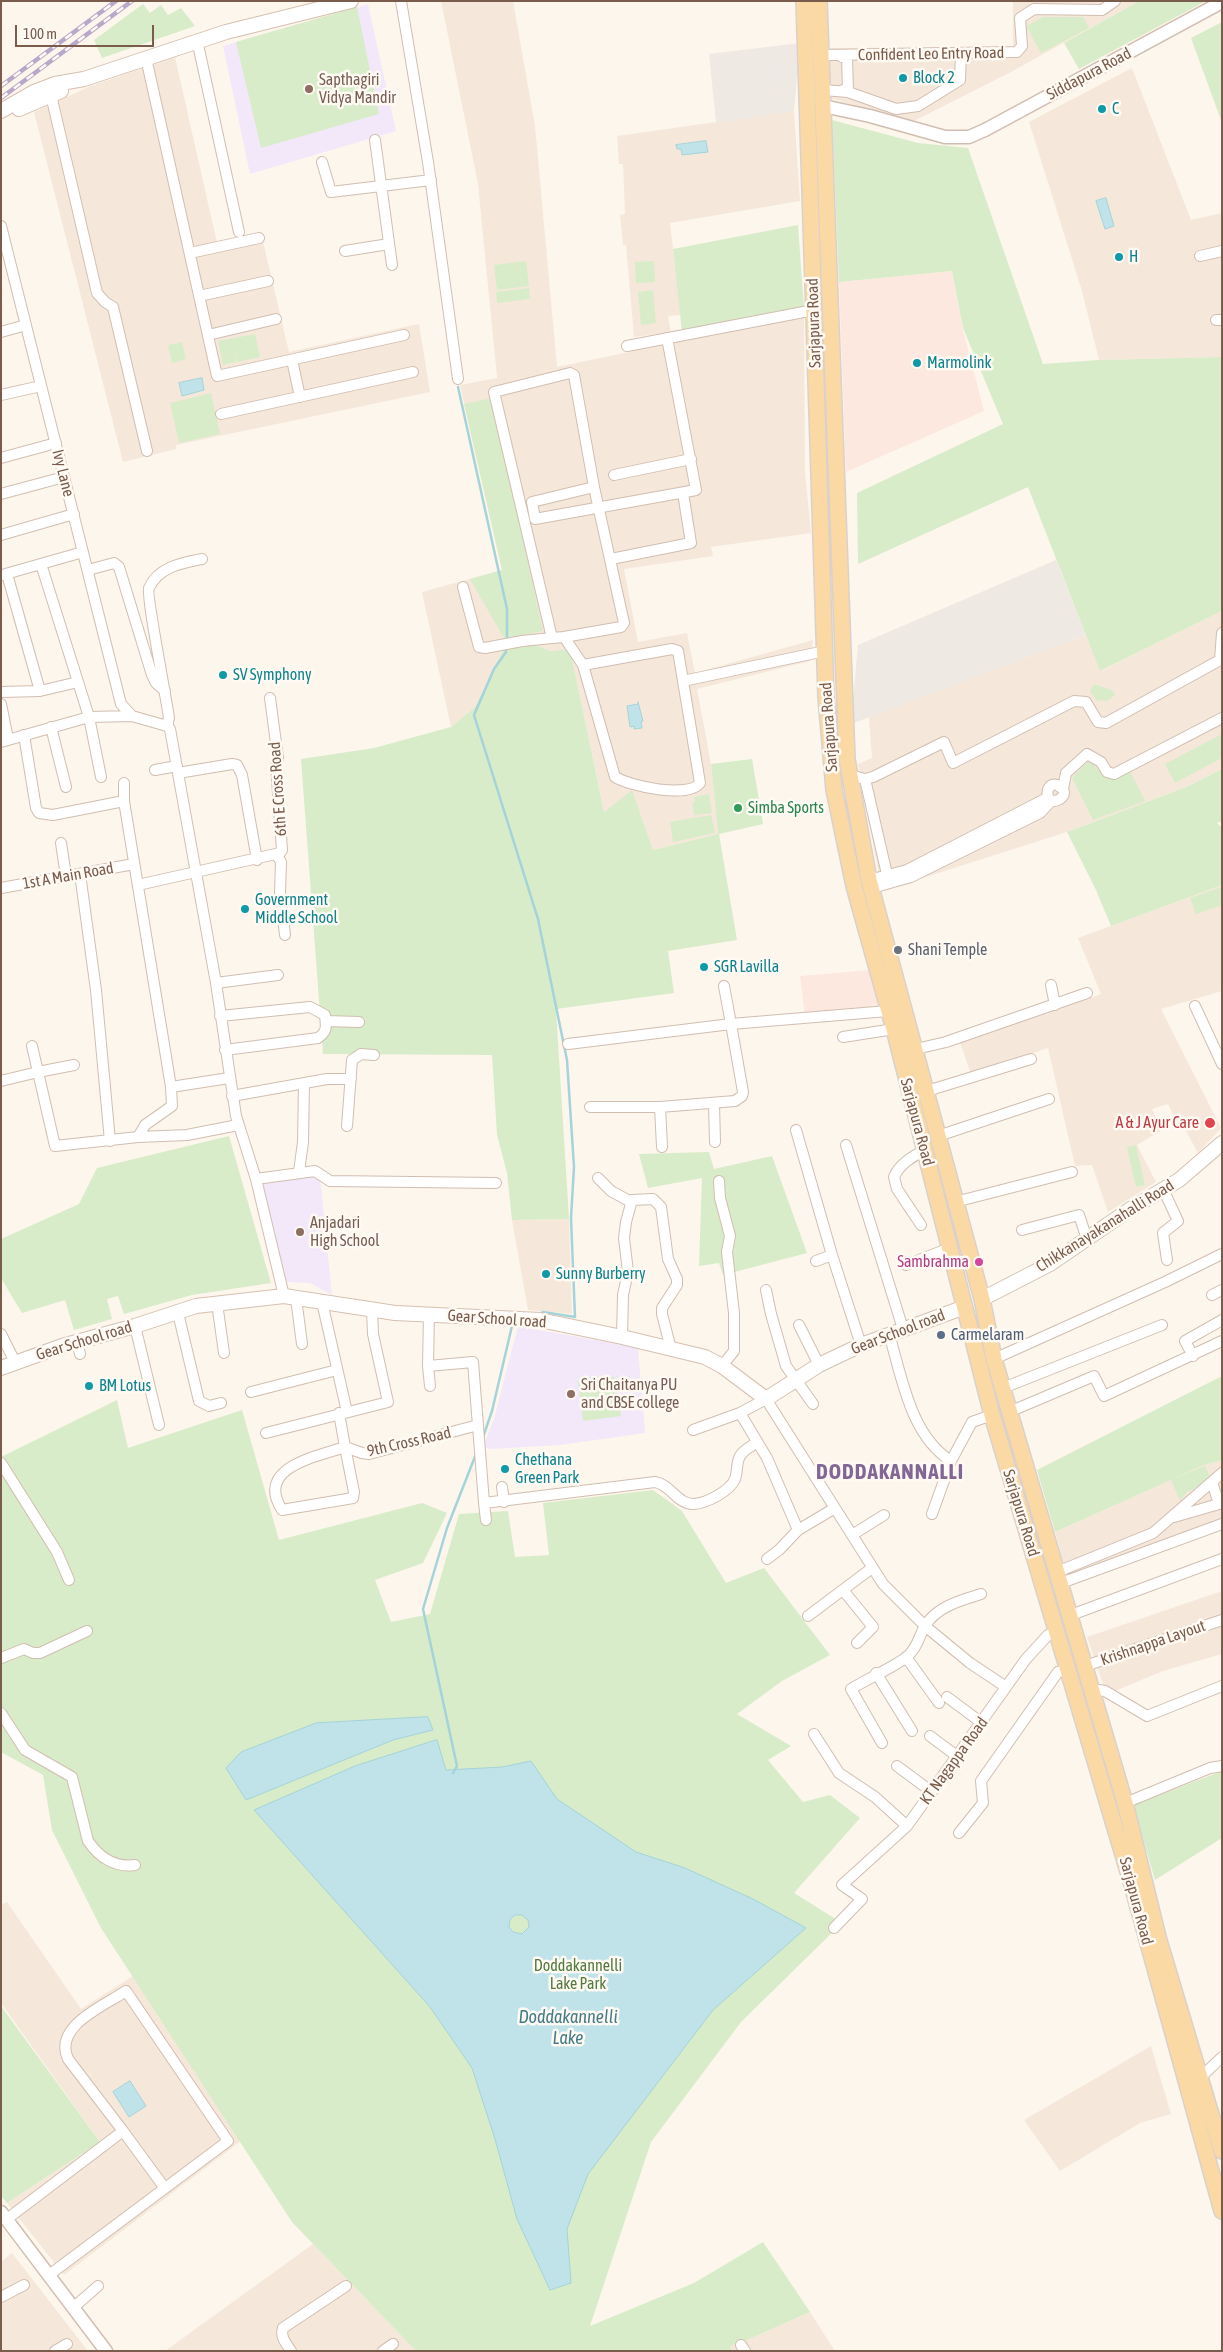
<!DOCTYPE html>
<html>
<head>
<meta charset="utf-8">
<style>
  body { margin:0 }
  #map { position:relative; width:1223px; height:2352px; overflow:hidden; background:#fdf6ec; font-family:"Asap Condensed",sans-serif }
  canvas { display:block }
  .frame { position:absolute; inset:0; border:2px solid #7a5c4d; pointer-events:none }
  .scale { position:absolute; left:15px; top:25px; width:139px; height:22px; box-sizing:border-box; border:2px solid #7a5c4d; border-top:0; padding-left:6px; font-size:15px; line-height:18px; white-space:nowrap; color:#7a5c4d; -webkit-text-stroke:4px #fffaf3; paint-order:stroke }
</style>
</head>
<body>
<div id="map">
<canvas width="1223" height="2352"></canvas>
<div class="frame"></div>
<div class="scale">100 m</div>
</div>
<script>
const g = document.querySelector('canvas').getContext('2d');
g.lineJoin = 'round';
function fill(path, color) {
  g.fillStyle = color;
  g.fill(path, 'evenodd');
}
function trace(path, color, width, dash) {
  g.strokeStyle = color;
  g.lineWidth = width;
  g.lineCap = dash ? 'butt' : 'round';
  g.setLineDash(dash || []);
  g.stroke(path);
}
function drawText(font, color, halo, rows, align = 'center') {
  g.font = font + ' "Asap Condensed",sans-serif';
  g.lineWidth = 5;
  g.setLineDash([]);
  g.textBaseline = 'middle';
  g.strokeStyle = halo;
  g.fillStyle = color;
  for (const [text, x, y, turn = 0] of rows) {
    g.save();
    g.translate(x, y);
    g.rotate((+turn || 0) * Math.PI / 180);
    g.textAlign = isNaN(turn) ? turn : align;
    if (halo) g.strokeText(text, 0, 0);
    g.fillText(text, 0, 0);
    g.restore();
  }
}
const residential = new Path2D(`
  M441 1H513L535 126 557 367 672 343 682 332 804 309 805 473 811 533 711 547 713 556 624 569 638 642 687 633 695 673 813 640 810 661 697 689 711 764 718 834 653 850 632 791 604 812 570 649 550 651 545 649 503 650 475 707 451 727 422 592 502 570 460 385 497 378 478 184Z
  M1013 1H1139L1011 72 912 122 829 98 828 48 1013 47Z
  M175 57 217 243 261 233 289 352 419 324 430 392 176 445V449L123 462 34 112 91 86Z
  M1132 68 1191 220 1222 213V357L1099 360 1082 291 1029 122Z
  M794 111 800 201 670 223 681 315 668 316 671 332 634 337 626 245H623L620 215 625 214 623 164H619L617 136Z
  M1222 611V769L1186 787 1067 832 882 891 858 764 872 758 869 717 1086 635 1101 671Z
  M1222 885V991L1161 1009 1221 1128 1198 1153 1181 1122 1176 1121 1168 1104 1152 1109 1162 1130 1137 1145 1156 1182 1108 1212 1092 1165 1075 1166 1048 1048 971 1074 960 1042 1101 994 1078 938Z
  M569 1219 572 1314 528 1310 512 1220Z
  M1222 1460V1518L1067 1575 1055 1532 1204 1465Z
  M1222 1591V1654L1163 1671 1115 1691H1110L1103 1684 1087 1637Z
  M7 1902 81 2009 133 1976 241 2141 64 2275 7 2203 100 2142 1 2003V1905Z
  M1151 2046 1171 2114 1140 2123 1060 2171 1024 2120Z
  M313 2244 416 2351H165Z
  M12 2253 88 2351H1V2262Z
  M810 2312 835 2351H732L729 2347 743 2339 745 2341Z`);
const commercial = new Path2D(`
  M952 271 963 330 984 411 846 472 839 282Z
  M870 970 879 1009 805 1016 800 976Z`);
const industrial = new Path2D(`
  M800 43 794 111 716 123 709 54Z
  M1056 560 1086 635 851 724 858 645Z`);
const education = new Path2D(`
  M368 4 396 131 250 174 223 46Z
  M316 1174 320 1177 332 1295 310 1283 286 1282 262 1183Z
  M518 1326 638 1348 645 1433 560 1445 492 1449 483 1447 494 1419Z`);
const green = new Path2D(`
  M1139 1H1206L1079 69 1064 43Z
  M143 4 150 13 161 5 168 15 181 8 195 26 102 58 94 40Z
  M357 7 379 114 261 148 236 42Z
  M1043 17H1083L1089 28 1041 53 1026 26Z
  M1222 22V123L1191 38Z
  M832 120 918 143 968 148 1043 364 1099 360 1222 357V611L1100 671 1028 487 858 564 857 493 1003 424 963 328 952 271 839 282Z
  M798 225 804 309 682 332 673 249Z
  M526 261 529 286 497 290 494 265Z
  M654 261 655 282 636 283 635 262Z
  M529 288 530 299 497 303 496 292Z
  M653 290 656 323 641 325 638 292Z
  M255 334 260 357 237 362 234 347 236 362 223 365 218 341Z
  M182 342 186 359 172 363 168 345Z
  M211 393 220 434 179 443 170 403Z
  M492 398 543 631 504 638 470 579 502 570 464 404Z
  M533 644 550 651 570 649 604 812 632 790 653 850 718 834 711 764 752 759 763 824 719 834 737 940 668 951 674 993 556 1009 569 1219 512 1220 507 1173 497 1135 492 1055 323 1054 301 759 374 748 451 727 475 707 503 650Z
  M1094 684 1113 691 1115 695 1107 701 1096 700 1090 691Z
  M1222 734V758L1175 783 1165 764Z
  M1090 762 1107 778H1118L1130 771 1145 801 1093 820 1072 778 1086 763Z
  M1222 769V821L1217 823 1222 828V885L1111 926 1096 890 1067 832 1186 787Z
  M709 794 712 813 694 815 692 803 695 802 694 797Z
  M711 815 715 833 673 842 670 822Z
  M1222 887V905L1196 914 1190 898Z
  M229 1136 271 1283 192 1295 124 1314 118 1296 107 1299 112 1319 74 1330 65 1300 22 1313 1 1278V1239L79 1204 97 1168Z
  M1136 1145 1145 1185 1136 1187 1127 1147Z
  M709 1152 714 1169 772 1156 807 1253 723 1275 719 1263 699 1266 702 1178 648 1188 639 1154Z
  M1222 1376V1460L1204 1465 1173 1479 1205 1466 1212 1480 1187 1492 1180 1500 1171 1480 1055 1532 1037 1470Z
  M615 1377 621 1416 583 1421 578 1381Z
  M117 1400 128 1448 242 1410 279 1540 422 1503 447 1513 423 1563 375 1580 391 1622 430 1614 459 1514 508 1511 515 1557 549 1555 543 1503 653 1490 682 1511 726 1583 764 1568 830 1655 782 1681 737 1714 791 1746 768 1760 803 1802 830 1795 860 1818 794 1893 842 1923 741 2022 651 2142 590 2326 694 2283 763 2242 810 2312 745 2341 742 2339 730 2347 732 2351H416L292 2222 101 1928 52 1830 43 1775 1 1752V1457Z
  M1222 1771V1838L1155 1880 1133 1805Z
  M1 2006 100 2142 7 2203 1 2196Z`);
const water = new Path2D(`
  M706 141 708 152 682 155 681 149H677L676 145Z
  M1106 198 1114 226 1105 229 1096 201Z
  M202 378 204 390 182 396 179 383Z
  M638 702 643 721 641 722 642 728 634 729V726L630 727 627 706 638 704Z
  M428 1717 433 1730 393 1740 246 1800 226 1768 241 1752 316 1723Z
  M437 1740 446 1770 502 1767 531 1761 557 1799 636 1852 685 1868 753 1899 806 1928 713 2010 588 2174 567 2229 571 2283 550 2290 517 2219 495 2139 472 2068 430 2007 254 1810 355 1766ZM515 1915H522L528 1920 529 1927 522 1934 513 1932 509 1927 510 1920Z
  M130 2081 146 2106 129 2117 113 2092Z`);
const stream = new Path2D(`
  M458 387 507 609V640
  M506 646V652L494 669 474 715 538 919 567 1060 574 1167 571 1218 575 1317 543 1312 539 1314
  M483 1437 492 1411 512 1326 516 1324
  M453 1773 457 1766 423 1609 447 1528 476 1454`);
const minor = new Path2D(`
  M401 1 428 162 458 379
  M197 40 239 232
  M822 55 1017 52 1022 46 1020 18 1034 9 1102 10 1115 1
  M842 57 847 56 848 92 843 90
  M146 58 217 376 404 335
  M823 90 848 92 896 109 918 106 960 80 961 53
  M51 95 97 293 105 302 113 307 147 451
  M375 140 392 265
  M322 162 331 192 431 180
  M1 226 121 704 132 716
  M345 251 389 244
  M190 253 259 238
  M1200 256 1222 251
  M199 296 268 281
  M1216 320H1222
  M1 332 26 325
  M208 335 276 319
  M627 346 814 310
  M292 360 300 397
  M1 395 41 386
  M221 414 413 372
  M1 458 56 443
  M614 475 691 459
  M594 487 532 502 535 519 696 490 667 338
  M1 494 64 477
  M1 535 74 514
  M202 559C182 563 158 567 149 588 146 594 167 702 169 718L167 726 170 729 216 983 236 1116 256 1179 284 1296
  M611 559 691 543 683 493
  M41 564 89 717 101 777
  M88 570 114 563 119 567 152 675 156 683 165 691
  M7 574 40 691
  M2 575 83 552
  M463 587 479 647 485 648 522 641 552 638
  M564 637 621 627 624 623 594 487 574 375 570 373 494 392 552 638 564 637 583 665 615 777C630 786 688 799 700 783L678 651 672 649 583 665
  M683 681 825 651
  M1 692 40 691 78 682
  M1 704 8 739
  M51 727 66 787
  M24 735 36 808 39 813 53 815 124 801
  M1 742 89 717 132 716 167 726
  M155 770 177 766
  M178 773 232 764 237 765 242 775 257 860
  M849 775 865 779 873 777 944 742 953 763 1074 701 1086 702 1098 722 1106 723 1220 660 1222 633
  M865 779 889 883
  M1063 789 1066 773 1087 754 1101 762 1107 772 1114 774 1222 718
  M61 843 66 876
  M277 855 281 862 280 892 285 935
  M80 874 96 990 110 1141
  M869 880 907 870 1047 798
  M138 885 280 853 282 850 276 765 278 758 270 698
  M1 888 134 864
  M872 888 911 877 1040 813 1051 801C1059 802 1070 794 1060 787 1050 779 1043 793 1051 801
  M216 983 278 975
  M1051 985 1055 1005
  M1195 1006 1222 1064
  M220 1016 310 1007 325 1015C326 1026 328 1031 318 1038L225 1050
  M326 1021 359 1022
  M843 1037 894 1029
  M568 1044 731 1024 724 986
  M32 1046 38 1072 74 1065
  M916 1049 946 1042 1087 993
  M1 1081 38 1072 55 1146 138 1137 145 1125 172 1106 171 1087 124 801V783
  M171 1087 229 1078
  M927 1091 1031 1059
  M232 1096 327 1079H351
  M714 1104 715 1142
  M590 1107H660L735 1101 742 1096 743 1092 731 1024 888 1011
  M660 1107 662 1147
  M347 1126 352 1060 361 1054 374 1055
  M796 1130 832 1255 861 1345
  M938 1136 1049 1099
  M138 1137 187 1135 238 1125
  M846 1145 903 1329
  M299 1172 303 1142 304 1083
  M598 1178 611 1191 631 1202
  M256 1179 315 1171 330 1181 496 1183
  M719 1181 720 1198 730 1236 727 1252 734 1313V1351L722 1366
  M1163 1189 1178 1221 1163 1233 1167 1260
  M955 1202 1072 1172
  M921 1225 897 1189 894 1177C899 1165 913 1155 925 1151
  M1022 1230 1079 1215 1087 1239
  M816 1261 832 1255
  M906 1265 950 1248
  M766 1290 771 1314 786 1366 813 1404
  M1212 1295 1222 1290
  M296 1298 302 1344
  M322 1302 347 1412
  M217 1303 224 1353
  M178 1313 199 1401 209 1406 221 1403
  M429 1314 428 1366 473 1362 484 1503 655 1482C670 1484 678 1505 694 1504 707 1503 730 1491 735 1479 738 1471 736 1463 740 1456 743 1450 752 1446 757 1442
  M799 1325 819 1365
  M135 1326 159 1425
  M1 1334 15 1362
  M889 1334C902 1377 910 1435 951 1461
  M622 1337 623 1295 628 1272 624 1238 626 1222 632 1200 653 1199 661 1207 668 1259 677 1279V1285L662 1308V1314L671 1349
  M77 1342 80 1354
  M1193 1356 1185 1341 1222 1320
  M994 1359 1165 1282 1222 1254
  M428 1366 430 1386
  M1003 1388 1162 1325
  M251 1392 337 1370
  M1009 1412 1094 1376 1104 1396 1222 1341
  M339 1413 345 1447 354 1492 353 1498 282 1510C255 1467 316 1457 345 1447
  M693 1430 740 1413
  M266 1433 388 1402 373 1334 372 1310
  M345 1447 362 1453 369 1454 478 1425
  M1 1463 57 1552 69 1580
  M1212 1482 1219 1504
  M502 1487 504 1502
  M484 1503 486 1520
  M932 1514 951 1461 972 1422 992 1415
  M1174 1517 1222 1503
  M798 1530 835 1508
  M852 1535 884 1515
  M767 1559 779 1550 798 1530 767 1458 740 1413 766 1399 883 1584 925 1626 970 1663 1006 1687
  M1057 1572 1153 1533 1222 1473
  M1061 1583 1222 1524
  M843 1590 873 1627 857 1643
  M1071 1615 1222 1559
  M808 1616 872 1568
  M906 1657 939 1703
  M1 1658 24 1649 33 1653H40L87 1631
  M1085 1666 1222 1620
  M876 1673 912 1731
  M1092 1689 1105 1691 1147 1716 1222 1686
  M947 1697 982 1723
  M1 1713 25 1750 72 1777 88 1841C99 1857 115 1868 135 1865
  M814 1734 839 1773 875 1797 907 1826
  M930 1736 958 1757
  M882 1743 851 1689C865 1680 898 1665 908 1656 919 1645 918 1638 925 1626 937 1606 962 1600 981 1594
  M897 1766 932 1792
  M1125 1803 1210 1768 1222 1766
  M959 1833 983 1803 981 1781 1058 1672 1068 1669
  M834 1928 862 1899 842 1885 907 1826 1026 1659 1048 1635 1057 1631
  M1201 2077 1222 2057
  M123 2131 164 2187
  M7 2219 123 2131 68 2059C53 2026 104 2006 126 1991L228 2141 49 2275
  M1 2297 24 2285
  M74 2307 98 2286
  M741 2345 745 2351
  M55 2351 67 2344
  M291 2351C286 2343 280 2337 283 2328L346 2286
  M383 2351 393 2344`);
const tertiary = new Path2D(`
  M823 106 870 116 945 137H969L985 130 1222 2
  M1 2212 106 2351`);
const secondary = new Path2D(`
  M19 109 61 91
  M1 111 34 92 55 84 84 79 226 32 351 1
  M982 1299 1050 1264 1132 1208 1179 1180 1222 1143
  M1 1368 62 1346 135 1326 196 1306 284 1296 395 1313 540 1320 622 1337 705 1357 722 1366 766 1399 819 1365 861 1345 965 1307`);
const primary = new Path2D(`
  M804 1 826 697 834 790 854 886 894 1029 992 1415 1132 1885 1222 2211
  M819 1 847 759 869 880 982 1299 994 1359 1125 1803 1158 1937 1222 2151`);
const rail = new Path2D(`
  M1 86 116 1
  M1 98 132 1`);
const markers = [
  [903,78,5,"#0f9aa8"],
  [309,89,5,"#8d6e63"],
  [1102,109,5,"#0f9aa8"],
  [1119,257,5,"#0f9aa8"],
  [917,363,5,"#0f9aa8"],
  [223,675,5,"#0f9aa8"],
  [738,808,5,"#2e9e5b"],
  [245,909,5,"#0f9aa8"],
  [898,950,5,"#6b7280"],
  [704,967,5,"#0f9aa8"],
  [1210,1123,6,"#e0444e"],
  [300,1232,5,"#8d6e63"],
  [979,1262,5,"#d1479c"],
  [546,1274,5,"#0f9aa8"],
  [941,1335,5,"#5c6f8a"],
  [89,1386,5,"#0f9aa8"],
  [571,1394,5,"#8d6e63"],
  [505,1469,5,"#0f9aa8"]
];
const streetNames = [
  ["Confident Leo Entry Road",931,54,-1],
  ["Siddapura Road",1089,74,-28],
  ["Sarjapura Road",814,323,-92],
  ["Ivy Lane",63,473,76],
  ["Sarjapura Road",829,727,-94],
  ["6th E Cross Road",278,789,-94],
  ["1st A Main Road",68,876,-10],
  ["Sarjapura Road",917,1122,75],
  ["Chikkanayakanahalli Road",1105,1226,-32],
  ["Gear School road",497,1319,4],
  ["Gear School road",898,1332,-21],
  ["Gear School road",84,1341,-17],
  ["9th Cross Road",409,1442,-13],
  ["Sarjapura Road",1021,1513,73],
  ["Krishnappa Layout",1153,1643,-19],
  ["KT Nagappa Road",954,1761,-54],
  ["Sarjapura Road",1136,1901,75]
];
const cultureNames = [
  ["Block 2",913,78],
  ["C",1112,109],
  ["H",1129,257],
  ["Marmolink",927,363],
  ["SV Symphony",233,675],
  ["Government",255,900],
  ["Middle School",255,918],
  ["SGR Lavilla",714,967],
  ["Sunny Burberry",556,1274],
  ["BM Lotus",99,1386],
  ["Chethana",515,1460],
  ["Green Park",515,1478]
];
const educationNames = [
  ["Sapthagiri",319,80],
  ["Vidya Mandir",319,98],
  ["Anjadari",310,1223],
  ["High School",310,1241],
  ["Sri Chaitanya PU",581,1385],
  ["and CBSE college",581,1403]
];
const leisureNames = [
  ["Simba Sports",748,808]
];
const worshipNames = [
  ["Shani Temple",908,950]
];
const healthNames = [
  ["A & J Ayur Care",1199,1123]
];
const hotelNames = [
  ["Sambrahma",969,1262]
];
const serviceNames = [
  ["Carmelaram",951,1335]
];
const parkNames = [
  ["Doddakannelli",578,1966],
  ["Lake Park",578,1984]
];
const waterNames = [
  ["Doddakannelli",568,2017],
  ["Lake",568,2038]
];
const districtNames = [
  ["DODDAKANNALLI",890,1472]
];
fill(residential, '#f5e8da');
fill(commercial, '#fde8e0');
fill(industrial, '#efe9e4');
fill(education, '#f3e8fa');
fill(green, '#d8ecc9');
fill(water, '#bfe3e8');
trace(water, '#a5d3da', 1);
trace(stream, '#a5d3da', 2.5);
trace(minor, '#d1beb0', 12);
trace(tertiary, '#d1beb0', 15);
trace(secondary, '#d6c0b0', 16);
trace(primary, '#dad1cd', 18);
trace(minor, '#fff', 10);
trace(tertiary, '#fff', 12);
trace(secondary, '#fff', 14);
trace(primary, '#fbd9a5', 15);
trace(rail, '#b9a8c9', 4.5);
trace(rail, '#fffaf3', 2.5, [8]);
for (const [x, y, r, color] of markers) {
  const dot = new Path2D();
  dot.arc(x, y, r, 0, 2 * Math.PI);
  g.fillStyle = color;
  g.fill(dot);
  trace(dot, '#fffaf3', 2);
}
drawText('16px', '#7a5c4d', '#fffaf3', streetNames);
drawText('16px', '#0d838f', '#fffaf3', cultureNames, 'left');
drawText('16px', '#785e54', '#fffaf3', educationNames, 'left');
drawText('16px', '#27864d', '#fffaf3', leisureNames, 'left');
drawText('16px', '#5b616d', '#fffaf3', worshipNames, 'left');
drawText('16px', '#be3a42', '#fffaf3', healthNames, 'right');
drawText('16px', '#b23c85', '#fffaf3', hotelNames, 'right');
drawText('16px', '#4e5e75', '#fffaf3', serviceNames, 'left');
drawText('16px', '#537a41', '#fffaf3', parkNames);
drawText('italic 18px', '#437c86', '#fffaf3', waterNames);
g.letterSpacing = '1px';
drawText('bold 21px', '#846695', '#fffaf3', districtNames);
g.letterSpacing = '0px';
</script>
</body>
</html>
